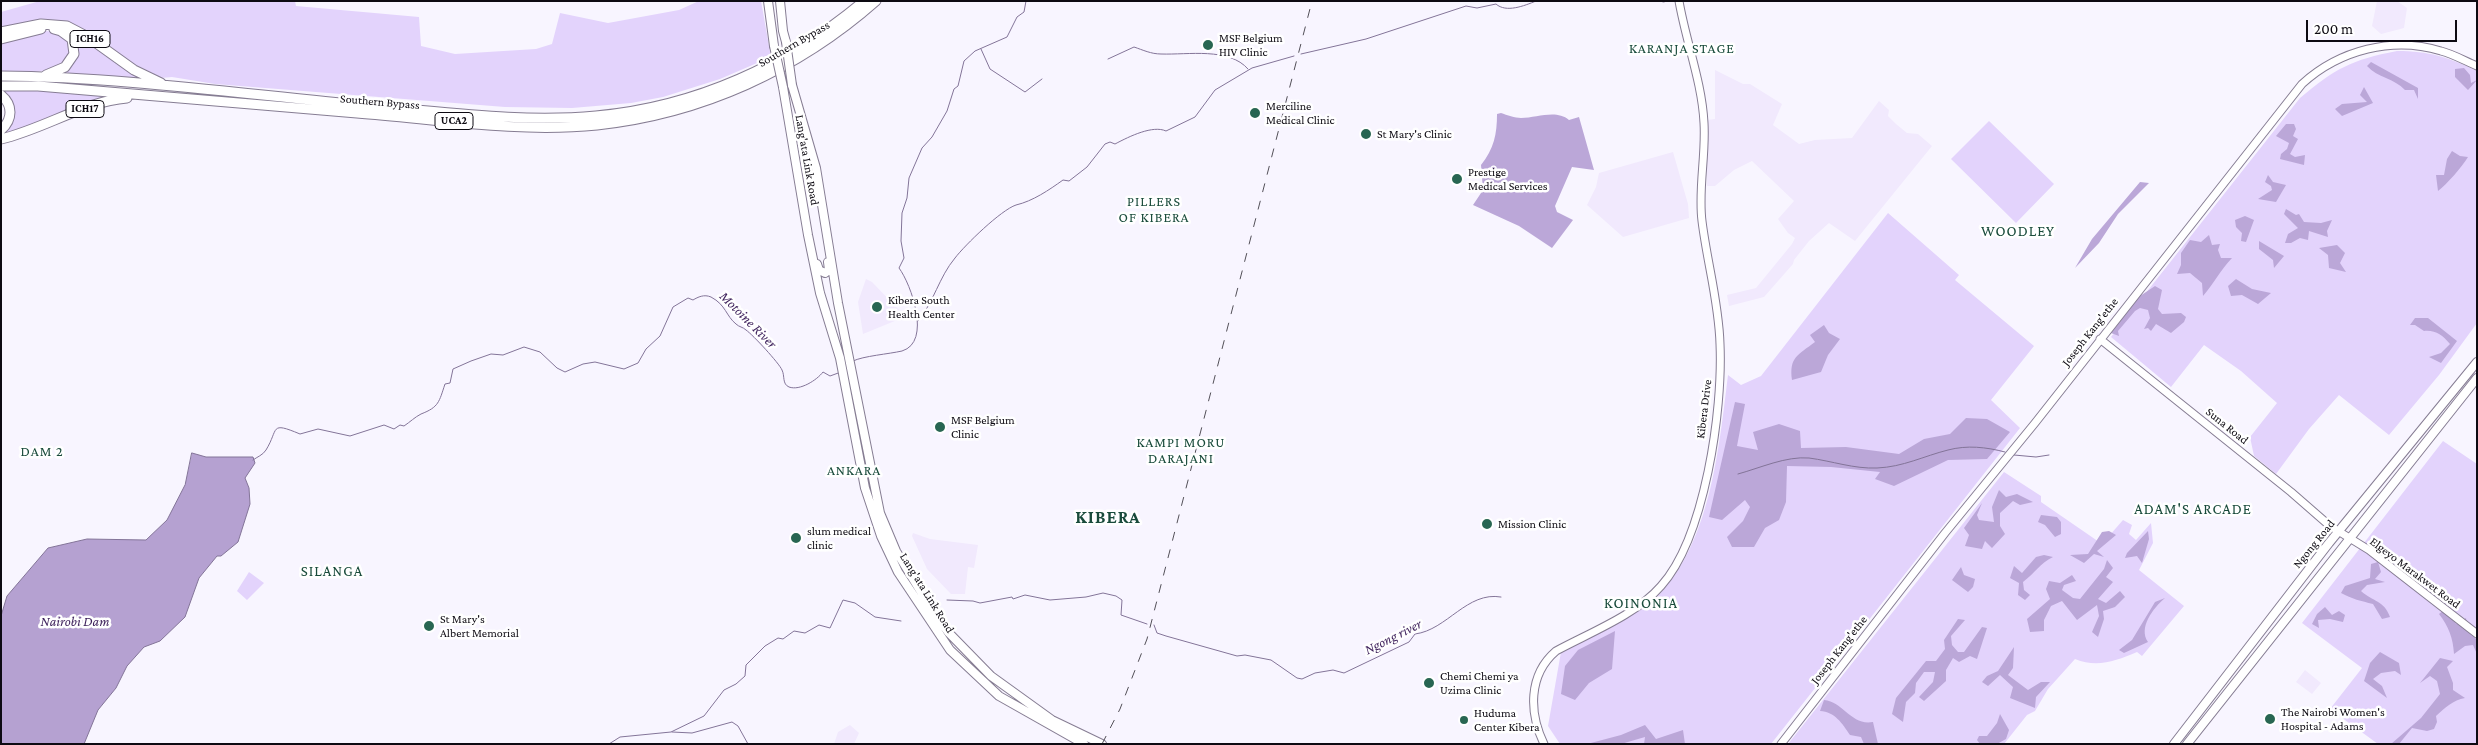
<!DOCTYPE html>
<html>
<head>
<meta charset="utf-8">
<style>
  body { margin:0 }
  #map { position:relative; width:2478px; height:745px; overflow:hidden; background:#f8f5ff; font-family:"Crimson Pro",serif }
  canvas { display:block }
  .frame { position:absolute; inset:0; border:2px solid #0d0a12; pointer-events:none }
  .scale { position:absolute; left:2306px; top:20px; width:151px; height:22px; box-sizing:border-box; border:2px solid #0d0a12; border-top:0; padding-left:6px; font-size:15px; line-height:18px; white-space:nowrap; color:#0d0a12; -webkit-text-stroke:4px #fff; paint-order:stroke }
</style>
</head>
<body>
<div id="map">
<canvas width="2478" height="745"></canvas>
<div class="frame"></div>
<div class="scale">200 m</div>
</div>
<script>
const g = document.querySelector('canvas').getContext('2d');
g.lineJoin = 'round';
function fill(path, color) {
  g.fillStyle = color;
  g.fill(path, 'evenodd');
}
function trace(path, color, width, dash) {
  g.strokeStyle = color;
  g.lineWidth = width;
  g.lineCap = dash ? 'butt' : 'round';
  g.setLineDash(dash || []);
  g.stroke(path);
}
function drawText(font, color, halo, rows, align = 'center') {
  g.font = font + ' "Crimson Pro",serif';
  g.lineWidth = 5;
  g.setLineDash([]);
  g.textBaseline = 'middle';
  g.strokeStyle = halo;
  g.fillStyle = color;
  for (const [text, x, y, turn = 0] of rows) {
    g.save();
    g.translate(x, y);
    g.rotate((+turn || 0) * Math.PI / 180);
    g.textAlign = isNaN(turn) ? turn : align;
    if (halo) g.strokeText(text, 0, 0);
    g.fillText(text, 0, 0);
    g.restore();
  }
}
const built = new Path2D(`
  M2377 1H2397L2407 8 2404 28 2381 34 2372 26Z
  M1715 70 1743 84H1750L1782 104 1773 125 1799 144 1815 140 1852 138 1879 101 1889 110 1888 116 1896 124 1907 133 1918 134 1932 146 1855 241 1829 223 1809 241 1794 260 1793 264 1764 297 1729 306 1727 295 1756 288 1792 244 1795 238 1788 233 1778 219 1794 201 1752 161 1734 170 1715 186H1707V120L1715 119Z
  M1673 152 1688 204 1689 218 1623 237 1587 205 1596 187 1599 173Z
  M866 279 872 282 900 311 902 318 863 334 858 302Z
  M913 533 930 539 978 545 974 568 968 567 965 594H951L927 569 912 536Z
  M2305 670 2321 683 2312 694 2296 682Z
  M850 725 859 733 854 744H834L838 732Z`);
const green = new Path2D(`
  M40 1H295L296 6 419 17 421 46 455 54 536 49 552 44 560 13 608 23 679 10 699 1H761L771 57 720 79 663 97 631 103 572 108 505 107 215 84 172 77 161 78 139 67 62 22C41 18 22 24 1 28V12Z
  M62 28 78 35 146 79 52 74C80 64 89 49 62 28Z
  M47 31C63 34 73 40 71 57 46 76 31 72 1 73V41Z
  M2397 51C2429 51 2448 57 2477 71V323L2439 375 2389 435 2339 395 2309 429 2276 474 2254 456 2250 437 2277 403 2241 371 2204 345 2171 387 2111 337 2300 98C2336 68 2351 60 2397 51Z
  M1 89 83 93 120 97 2 135 1 132 11 122Z
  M1989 121 2054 184 2016 223 1951 159Z
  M1888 213 1959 275 1955 280 2034 346 1991 400 2020 428 1771 744H1560L1548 726 1561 652C1586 638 1638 616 1657 597 1711 542 1719 447 1728 375L1741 385 1761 376Z
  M2443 441 2477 464V744H2378L2330 709 2362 668 2302 623Z
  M2004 472 2041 496V502L2102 544 2123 520 2132 525 2129 534 2136 540 2151 523 2153 543 2139 570 2184 606 2142 656 2137 652C2116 661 2097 668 2075 659L2048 689 2035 711 2027 715 2004 744H1788Z
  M249 572 264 583 247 600 237 591Z`);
const forest = new Path2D(`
  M2371 62 2418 88V99L2414 90H2405C2394 78 2378 78 2367 66Z
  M2464 68 2470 75 2471 83 2477 80 2468 90 2455 77V69Z
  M2364 87 2373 103 2342 116 2335 109 2342 104 2367 102 2360 95Z
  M1501 113C1507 115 1515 118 1521 118 1537 118 1556 109 1569 120L1579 117 1594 170 1572 167 1555 206 1557 212 1573 220 1552 248 1519 226 1473 205 1483 190 1481 165C1494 149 1497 134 1497 114Z
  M2286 124H2294L2296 129 2293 136 2298 139 2290 154 2295 157 2305 155 2304 165 2280 159 2281 154 2287 149 2289 143 2276 136Z
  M2452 151 2460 156 2468 157C2462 167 2447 184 2438 191L2436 175H2444L2447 159Z
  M2268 175 2273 182 2286 185 2276 202 2258 199 2272 190 2271 186 2265 182Z
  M2140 182 2149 183 2118 214 2099 243 2075 268 2092 239Z
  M2286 209 2296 215 2299 214 2304 222 2321 223 2332 220 2327 231 2328 237 2309 231 2308 240 2300 238 2291 243H2285L2288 234 2298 228 2284 214Z
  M2245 216 2254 220 2246 242 2241 241 2242 233 2236 227 2235 220Z
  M2209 235 2212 245 2220 244 2218 250 2221 258H2232C2220 271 2214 283 2203 296L2202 283 2190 273 2177 274 2181 265V253L2190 240 2201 242Z
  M2259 241 2284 256 2274 268 2273 260 2259 249Z
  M2337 245 2345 253 2340 263 2346 272 2329 268 2328 255 2319 248Z
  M2236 279 2252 289 2271 293 2258 304 2242 295 2231 296 2228 286Z
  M2155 286 2162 290 2158 309 2162 314 2181 313 2186 317 2184 322 2171 333 2156 324 2151 331 2148 328 2144 329 2150 318 2148 310 2140 308 2135 311 2118 331 2119 336 2111 333 2140 296Z
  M2415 318H2428L2457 341 2441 363 2429 357 2441 353 2450 344C2442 335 2436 330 2424 331L2415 325H2410Z
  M1824 325 1829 333 1840 339 1828 355 1821 372 1792 380C1789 357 1798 355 1815 342L1810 335Z
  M1735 402 1745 404 1737 446 1758 450 1753 432 1779 424 1800 431 1801 448 1846 447 1899 454 1924 439 1950 434 1966 418 1987 419 2010 432 1987 459 1948 460 1894 486 1875 479 1880 472 1831 467 1787 466 1786 502 1779 520 1765 528 1754 547H1732L1727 537 1743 521 1750 507 1745 500 1722 520 1709 517Z
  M1999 490 2006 497 2017 494 2033 502 2020 505 2013 501 2000 513V526L2005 534 1992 548 1985 541 1982 549 1965 546 1969 535 1964 528 1982 503 1977 515 1979 520 1994 522 1992 507Z
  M2041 515 2057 517 2061 522V534L2055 537 2045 525 2038 522Z
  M2109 531 2116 535 2097 551 2104 557 2094 554 2084 563 2070 555 2088 554 2102 532Z
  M2148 531 2149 539 2142 563 2137 556 2125 558 2127 553Z
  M2044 555 2053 557C2040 563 2035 573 2023 582L2024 590 2030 595 2025 600 2018 595 2019 583 2010 578 2014 566 2022 573 2036 557Z
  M2107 560 2113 568 2106 577 2113 582 2098 599 2106 603 2120 591 2125 597 2115 607 2103 611 2104 619 2098 637 2092 632 2099 616 2097 605 2077 620 2062 601 2051 606 2044 620V631L2030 632 2027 619 2050 599 2046 589 2049 581 2060 583 2072 575 2076 581 2064 585 2062 590 2073 598 2080 599 2104 569Z
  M2378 562 2381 572 2375 579 2385 582 2367 585 2361 591C2373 602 2384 600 2390 617L2382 619 2373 604C2361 601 2352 599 2341 593L2345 586 2370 578 2371 564Z
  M1961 567 1964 575 1975 579 1973 587 1968 592 1952 580Z
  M2165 598C2153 608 2138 628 2148 642L2124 653 2119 650 2132 640 2155 602Z
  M2449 606 2456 624 2466 618 2468 632 2477 640V654L2473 645 2465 646 2454 654C2453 638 2449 627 2439 614Z
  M2325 607 2332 615 2339 611 2345 615 2343 622 2330 619 2318 620 2319 628 2312 624 2317 614Z
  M1958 619 1965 620 1951 636 1952 645 1958 652H1964L1982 627 1987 628 1977 659 1970 656 1959 662 1953 658 1946 670V681L1924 701 1919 697 1933 682 1935 672H1924L1916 683 1915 693 1906 702 1903 722 1892 714 1896 698 1926 661H1936L1945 649 1944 640Z
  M1615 631 1612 669 1589 683 1575 700 1561 694 1565 666 1578 650Z
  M2014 647 2013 668 2008 675 2028 690 2041 682H2050L2036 697 2035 708 2010 698 2013 687 2000 675 1988 686 1982 682 1987 676 1998 671Z
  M2380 652 2399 663 2401 675 2395 671 2381 673 2373 679 2382 686 2387 698 2364 681 2370 663Z
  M2440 658 2453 661 2447 667 2453 683V690L2465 698C2453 700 2445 708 2436 716L2437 722 2434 729 2427 731 2412 728 2399 744H2391L2421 718 2440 694 2437 681 2430 676 2420 683Z
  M1824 700C1844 702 1851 726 1873 722L1878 744H1864L1861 737 1850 735C1842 723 1835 712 1820 711Z
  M2000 714 2009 730 2006 739 1997 744H1980L1977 740 1979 736H1987L1997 723Z
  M1645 725 1656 739 1683 730 1685 744H1644L1645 737 1621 744H1587L1621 735Z`);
const water = new Path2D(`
  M192 453 206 457H253L255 463 245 478 249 488 250 504 238 542 221 556H217L199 578 185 617 160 641 144 647 127 666 116 688 98 710 84 744H1V616L7 596 48 548 87 539 146 540 167 520 185 485Z`);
const stream = new Path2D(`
  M1659 1 1664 2
  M981 49 990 69 1025 92 1042 79
  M1301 54 1366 39 1466 6 1477 8 1496 4C1506 13 1524 6 1536 1
  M1108 59 1134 47C1143 50 1151 54 1161 54 1188 55 1229 47 1248 69
  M918 321C934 302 939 277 955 258 965 245 1001 210 1016 205 1033 201 1049 190 1063 180L1069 181 1087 167 1105 144 1110 142 1115 144C1130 136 1153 125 1166 131L1195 117 1215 90 1252 68 1294 56
  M853 361C863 356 889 354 902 351 932 342 911 284 899 268L904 258 901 241 902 213 907 198 909 178 922 148 932 137 947 111 954 89 958 86 964 61 975 51 1007 37 1017 17 1024 12 1026 1
  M2014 455 2036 457 2049 455
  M253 460C257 457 263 455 266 450 279 429 269 421 300 434L318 429 350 436 384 425 394 429 400 425 404 426C410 422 415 417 421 414 439 407 439 402 445 384L450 383 453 369 471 361 491 354 503 355 524 347 540 352 557 368 565 372 583 364 595 362 624 369 638 363 646 349 660 336 673 307 688 298 693 300C698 297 704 294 711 297 726 305 726 316 736 324 739 327 743 327 746 330 753 335 779 363 782 370 785 376 782 384 789 387 800 391 817 380 823 372L830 376 841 372
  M1738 474C1760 468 1786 456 1809 458 1832 461 1854 469 1877 468 1903 467 1924 456 1948 450 1967 445 1986 447 2005 452
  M947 600 973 601 980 603 1012 597 1013 599 1025 595 1050 600 1086 597 1103 593 1116 596 1122 600 1121 615 1147 624
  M1154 625 1157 633 1166 636 1237 656 1245 655 1271 660 1297 678 1302 679 1315 673 1333 670 1344 673 1409 642 1415 634C1447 630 1467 591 1501 597
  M672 732 692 733 732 722 738 726 748 744
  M492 744H493
  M609 744 620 737 671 732 704 716 724 690 736 684 745 676 746 665 765 646 778 638 783 639 794 631 805 633 819 625 830 628 843 600 855 603 875 617 901 621
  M793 744H797`);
const tertiary = new Path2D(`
  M2100 339 2291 492 2330 526 2369 550 2477 634
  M1544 744C1529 713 1528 675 1556 651 1589 633 1636 615 1661 586 1705 537 1723 410 1720 344 1719 303 1707 262 1702 221 1698 189 1706 156 1704 123 1702 82 1686 42 1679 1
  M1781 744 1945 533 2035 423 2302 84C2339 50 2393 36 2441 51 2453 54 2465 61 2477 66`);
const secondary = new Path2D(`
  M768 1 774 46
  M780 1 783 31 786 42
  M792 85 816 168 838 303 880 513 896 551 935 615 949 633 991 676 1052 720 1102 744
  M783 87 808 235 820 293 840 358 865 488 881 536 898 572 950 650 999 696 1084 744
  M817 264 819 270 825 273 829 270 828 262
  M2174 744 2329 543 2477 362
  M2187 744 2477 378`);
const trunk = new Path2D(`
  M1 32 41 24 67 26 88 37 134 70 161 83
  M1 39 41 29
  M46 75 65 67 74 54 72 39 61 31 54 29
  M1 76C125 77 249 95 372 106 446 112 522 123 596 116 696 107 788 65 864 1
  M1 86H38C145 95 251 104 357 113 436 119 517 133 597 125 701 114 798 70 876 1
  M1 95C13 105 13 119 1 130
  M1 139C44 129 85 101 127 98`);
const rail = new Path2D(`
  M1102 744 1120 709 1147 639 1312 1`);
const secondaryBridge = new Path2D(`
  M786 42 792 85
  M774 46 783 87`);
const markers = [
  [1208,45,6,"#286652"],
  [1255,113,6,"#286652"],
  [1366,134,6,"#286652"],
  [1457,179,6,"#286652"],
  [877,307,6,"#286652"],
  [940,427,6,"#286652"],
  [1487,524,6,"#286652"],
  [796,538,6,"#286652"],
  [429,626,6,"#286652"],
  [1429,683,6,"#286652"],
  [2270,719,6,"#286652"],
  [1464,720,5,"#286652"]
];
const shields = [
  [90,39,40],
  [85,109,38],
  [454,121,38]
];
const shieldNames = [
  ["ICH16",90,39],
  ["ICH17",85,109],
  ["UCA2",454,121]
];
const poiNames = [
  ["MSF Belgium",1219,38],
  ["HIV Clinic",1219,52],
  ["Merciline",1266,106],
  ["Medical Clinic",1266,120],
  ["St Mary's Clinic",1377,134],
  ["Prestige",1468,172],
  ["Medical Services",1468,186],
  ["Kibera South",888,300],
  ["Health Center",888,314],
  ["MSF Belgium",951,420],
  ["Clinic",951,434],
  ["Mission Clinic",1498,524],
  ["slum medical",807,531],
  ["clinic",807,545],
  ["St Mary's",440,619],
  ["Albert Memorial",440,633],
  ["Chemi Chemi ya",1440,676],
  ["Uzima Clinic",1440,690],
  ["The Nairobi Women's",2281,712],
  ["Hospital - Adams",2281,726],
  ["Huduma",1474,713],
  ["Center Kibera",1474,727]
];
const streetNames = [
  ["Southern Bypass",794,44,-30],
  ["Southern Bypass",380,102,5],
  ["Lang'ata Link Road",807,160,80],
  ["Joseph Kang'ethe",2090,332,-52],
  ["Kibera Drive",1704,409,-83],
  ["Suna Road",2227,426,39],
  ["Ngong Road",2314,544,-51],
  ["Elgeyo Marakwet Road",2415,573,37],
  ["Lang'ata Link Road",927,593,58],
  ["Joseph Kang'ethe",1839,650,-52]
];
const neighbourhoodNames = [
  ["KARANJA STAGE",1682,49],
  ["PILLERS",1154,202],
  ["OF KIBERA",1154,218],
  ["KAMPI MORU",1181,443],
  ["DARAJANI",1181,459],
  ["DAM 2",42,452],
  ["ANKARA",854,471]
];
const waterNames = [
  ["Motoine River",748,320,45],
  ["Nairobi Dam",75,622],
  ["Ngong river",1393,637,-27]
];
const quarterNames = [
  ["WOODLEY",2018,231],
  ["ADAM'S ARCADE",2193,509],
  ["SILANGA",332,571],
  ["KOINONIA",1641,603]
];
const districtNames = [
  ["KIBERA",1108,517]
];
fill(built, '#f1e9fd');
fill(green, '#e3d3fc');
fill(forest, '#bba7d8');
fill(water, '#b5a1d1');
trace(water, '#837498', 1);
trace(stream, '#837498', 1);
trace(tertiary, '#867d93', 9);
trace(secondary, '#867d93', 10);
trace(trunk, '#867d93', 11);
trace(tertiary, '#fff', 7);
trace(secondary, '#fff', 8);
trace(trunk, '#fff', 9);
trace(rail, '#524f57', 1, [9, 9]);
trace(secondaryBridge, '#867d93', 10, []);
trace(secondaryBridge, '#fff', 8);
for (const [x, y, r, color] of markers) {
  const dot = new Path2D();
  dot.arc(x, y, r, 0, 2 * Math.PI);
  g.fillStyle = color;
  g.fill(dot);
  trace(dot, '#fff', 2);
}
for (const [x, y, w] of shields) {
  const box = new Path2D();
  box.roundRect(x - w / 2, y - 8.5, w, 17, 4);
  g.fillStyle = '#fff';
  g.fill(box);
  trace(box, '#0d0a12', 1);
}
drawText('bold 11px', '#0d0a12', null, shieldNames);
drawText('12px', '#0d0a12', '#fff', poiNames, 'left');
drawText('12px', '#0d0a12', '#fff', streetNames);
g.letterSpacing = '1px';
drawText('14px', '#194b3b', '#fff', neighbourhoodNames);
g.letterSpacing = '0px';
drawText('italic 14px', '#3c1f5a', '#fff', waterNames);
g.letterSpacing = '1px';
drawText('15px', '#194b3b', '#fff', quarterNames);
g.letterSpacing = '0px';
g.letterSpacing = '1px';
drawText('bold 18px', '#194b3b', '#fff', districtNames);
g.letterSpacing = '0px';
</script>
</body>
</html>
